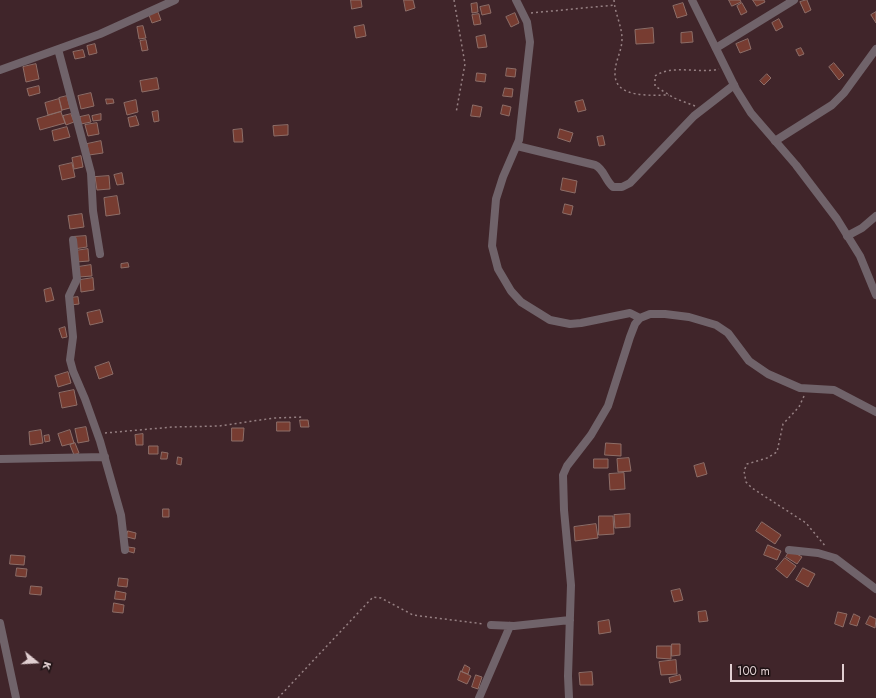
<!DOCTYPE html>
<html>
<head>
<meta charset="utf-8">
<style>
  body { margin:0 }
  #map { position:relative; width:876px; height:698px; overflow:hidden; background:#40252a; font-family:Jost,sans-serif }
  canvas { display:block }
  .north { position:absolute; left:16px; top:642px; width:40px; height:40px; -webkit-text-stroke:3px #1e1214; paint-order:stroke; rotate:108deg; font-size:11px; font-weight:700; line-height:16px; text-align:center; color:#e1cfd1 }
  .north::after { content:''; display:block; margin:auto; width:14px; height:18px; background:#e1cfd1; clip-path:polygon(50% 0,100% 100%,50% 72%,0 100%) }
  .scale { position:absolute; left:730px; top:664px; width:114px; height:18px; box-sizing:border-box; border:2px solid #e1cfd1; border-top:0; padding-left:5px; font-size:12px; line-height:14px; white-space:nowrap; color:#e1cfd1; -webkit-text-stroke:3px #1e1214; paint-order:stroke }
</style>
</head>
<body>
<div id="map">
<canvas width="876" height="698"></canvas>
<div class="north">K</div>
<div class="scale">100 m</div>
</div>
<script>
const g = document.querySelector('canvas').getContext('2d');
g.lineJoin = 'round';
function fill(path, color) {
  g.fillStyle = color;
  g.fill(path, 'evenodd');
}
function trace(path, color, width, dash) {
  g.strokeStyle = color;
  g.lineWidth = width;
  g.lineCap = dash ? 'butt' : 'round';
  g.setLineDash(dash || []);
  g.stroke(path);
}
const building = new Path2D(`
  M351 0H361L362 7 352 9Z
  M404 0H413L415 8 406 11Z
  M729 0H740L741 2 732 6Z
  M753 0H764L765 2 757 6Z
  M807 0 811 10 805 13 800 2Z
  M477 3 478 12 472 13 471 4Z
  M683 3 687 15 677 18 673 6Z
  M742 3 747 12 741 15 737 6Z
  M489 5 491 13 482 15 480 7Z
  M158 12 161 20 152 23 149 15Z
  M876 12V23L871 15Z
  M515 13 519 23 511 27 506 17Z
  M479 14 481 24 474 25 472 15Z
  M779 19 783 27 776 31 772 23Z
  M364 25 366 36 356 38 354 27Z
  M143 26 146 38 139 39 137 27Z
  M653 28 654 43 636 44 635 30Z
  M692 32 693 42 681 43V33Z
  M485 35 487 47 478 48 476 37Z
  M748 39 751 49 740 53 736 44Z
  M146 40 148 50 142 51 140 41Z
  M95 44 97 53 89 55 87 46Z
  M801 48 804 54 799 56 796 50Z
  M83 50 85 57 75 59 73 52Z
  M834 63 844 75 839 80 829 67Z
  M36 64 39 79 26 82 23 67Z
  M507 68 516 69 515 77 506 76Z
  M477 73 486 74 485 82 476 81Z
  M767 74 771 78 764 85 760 81Z
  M157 78 159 89 142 92 140 81Z
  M39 86 40 93 29 96 27 89Z
  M505 88 513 89 512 97 503 96Z
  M91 93 94 106 81 109 78 96Z
  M67 96 70 108 62 110 59 98Z
  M59 99 62 111 48 115 45 103Z
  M106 99H113L114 103 107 104Z
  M136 100 138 112 127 115 124 103Z
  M583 100 586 110 578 112 575 102Z
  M473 105 482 107 480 117 471 116Z
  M503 105 511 107 509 116 501 114Z
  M158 111 159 121 154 122 152 112Z
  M61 112 65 123 40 130 37 119Z
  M71 114 74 122 66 125 63 116Z
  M101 114V120L93 121 92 116Z
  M89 115 91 122 81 124 80 117Z
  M136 116 139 125 130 127 128 118Z
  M97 123 99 134 88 136 85 125Z
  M288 125V135L274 136 273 126Z
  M67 127 70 137 54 141 52 131Z
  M242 129 243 142H234L233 130Z
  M560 129 573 133 570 142 558 138Z
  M603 136 605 145 599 146 597 137Z
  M101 141 103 153 89 155 87 144Z
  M81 156 83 167 74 169 72 158Z
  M72 163 75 177 62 180 59 166Z
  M122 173 124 184 117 185 114 175Z
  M109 176 110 189 97 190 95 177Z
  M563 178 577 181 575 193 561 190Z
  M117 196 120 214 106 216 104 198Z
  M565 204 573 206 571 215 563 213Z
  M82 214 84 227 70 229 68 216Z
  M86 236 87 247 74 249 72 237Z
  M88 249 89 261 76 262 75 251Z
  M128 263 129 267 121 268V264Z
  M91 265 92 276 79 277 78 267Z
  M93 278 94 290 81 292 80 280Z
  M51 288 54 300 46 302 44 290Z
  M78 297 79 304 71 305 70 298Z
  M100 310 103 322 90 325 87 313Z
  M65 327 67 337 62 338 59 329Z
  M109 362 113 374 99 379 95 367Z
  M68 372 71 383 58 387 55 376Z
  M74 390 77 405 62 408 59 393Z
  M300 420H308L309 427H301Z
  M277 422H290V431H277Z
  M86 427 89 441 78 443 75 429Z
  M232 428H244L243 441H232Z
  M41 430 43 443 30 445 29 432Z
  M70 430 74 443 62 446 58 434Z
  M143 434V445H136L135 435Z
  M49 435 50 441 45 442 44 436Z
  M75 443 79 453 74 455 70 445Z
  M606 443 621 444V456L605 455Z
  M149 446H158V454H149Z
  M162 452 168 453 167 459H161Z
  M178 457 182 458 181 465 177 464Z
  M629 458 631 471 618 472 617 459Z
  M594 459H608V468H594Z
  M704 463 707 474 697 477 694 466Z
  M624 473 625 489 610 490 609 474Z
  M163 509H169V517H163Z
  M630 514V527L615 528 614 515Z
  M599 516H613L614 534 599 535Z
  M762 522 781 535 775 544 756 531Z
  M596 524 598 538 575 541 574 527Z
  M128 531 136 533 135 539 127 537Z
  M768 545 781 551 777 560 764 555Z
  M128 547 135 548 134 553 127 551Z
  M790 550 802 557 797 564 786 557Z
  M11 555 25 556 24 565 10 564Z
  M785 558 796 566 787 578 776 569Z
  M17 568 27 569 26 577 16 576Z
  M803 568 815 574 808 587 796 580Z
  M119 578 128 579 127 587 118 586Z
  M31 586 42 587 41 595 30 594Z
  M680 589 683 600 674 602 671 591Z
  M116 591 126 593 125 600 115 599Z
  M114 603 124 605 123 613 113 612Z
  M706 611 708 621 699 622 698 612Z
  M838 612 847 614 843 627 835 624Z
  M854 614 860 617 857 626 850 624Z
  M870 616 876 619 875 628 866 624Z
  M609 620 611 632 599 634 598 622Z
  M672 644H680V655L672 656Z
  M657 646H671V659L657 658Z
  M676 660 677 674 661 675 659 662Z
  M465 665 470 668 468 674 462 672Z
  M461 671 471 676 467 684 458 680Z
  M592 672 593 685H580L579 673Z
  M476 675 482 677 478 689 472 687Z
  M680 675 681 680 670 683 669 678Z`);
const path = new Path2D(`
  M454 0 465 64 456 113
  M614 0C615 14 622 26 622 39 622 51 615 61 615 73 614 99 652 95 669 95
  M531 13 615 5
  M695 106 674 98 655 86V76C672 64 699 74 719 69
  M804 396 799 407 783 424 777 452 767 458 747 464 744 471 746 482 752 488 806 523 826 547
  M105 433 173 427 219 426 274 418 304 417
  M278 698 373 597 381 598 413 615 484 624`);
const minor = new Path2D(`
  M516 0 527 22 530 42 519 140 503 177 496 199 492 246 498 269 511 291 521 302 550 320 570 324 581 323 630 313 640 318
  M716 48 794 0
  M58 49 91 173 93 211 100 254
  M0 70 100 34 175 0
  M775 141 832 105 844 93 876 49
  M517 146 595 165C604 169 605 180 613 187H622L630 183 694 116 734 85
  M847 236 862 228 876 216
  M73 240 77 279 69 296 73 337 70 360 73 371 85 399 100 441 121 515 125 550
  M0 459 105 457
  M789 550 818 553 835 558 876 589
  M491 625 514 626 570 620
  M479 698 510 626
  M569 698 568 676 571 585 564 510 563 475 567 466 591 435 608 406 630 337 635 324 640 318 650 314H665L689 317 716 325 728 333 749 361 768 374 800 388 834 390 876 412`);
const tertiary = new Path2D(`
  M692 0 736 89 751 113 796 165 837 219 860 256 876 295
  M0 623 16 698`);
fill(building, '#773c31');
trace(building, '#8d6e68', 1);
trace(path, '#968083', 1.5, [2, 3]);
trace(minor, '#70636a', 8);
trace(tertiary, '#70636a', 8);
</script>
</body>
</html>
